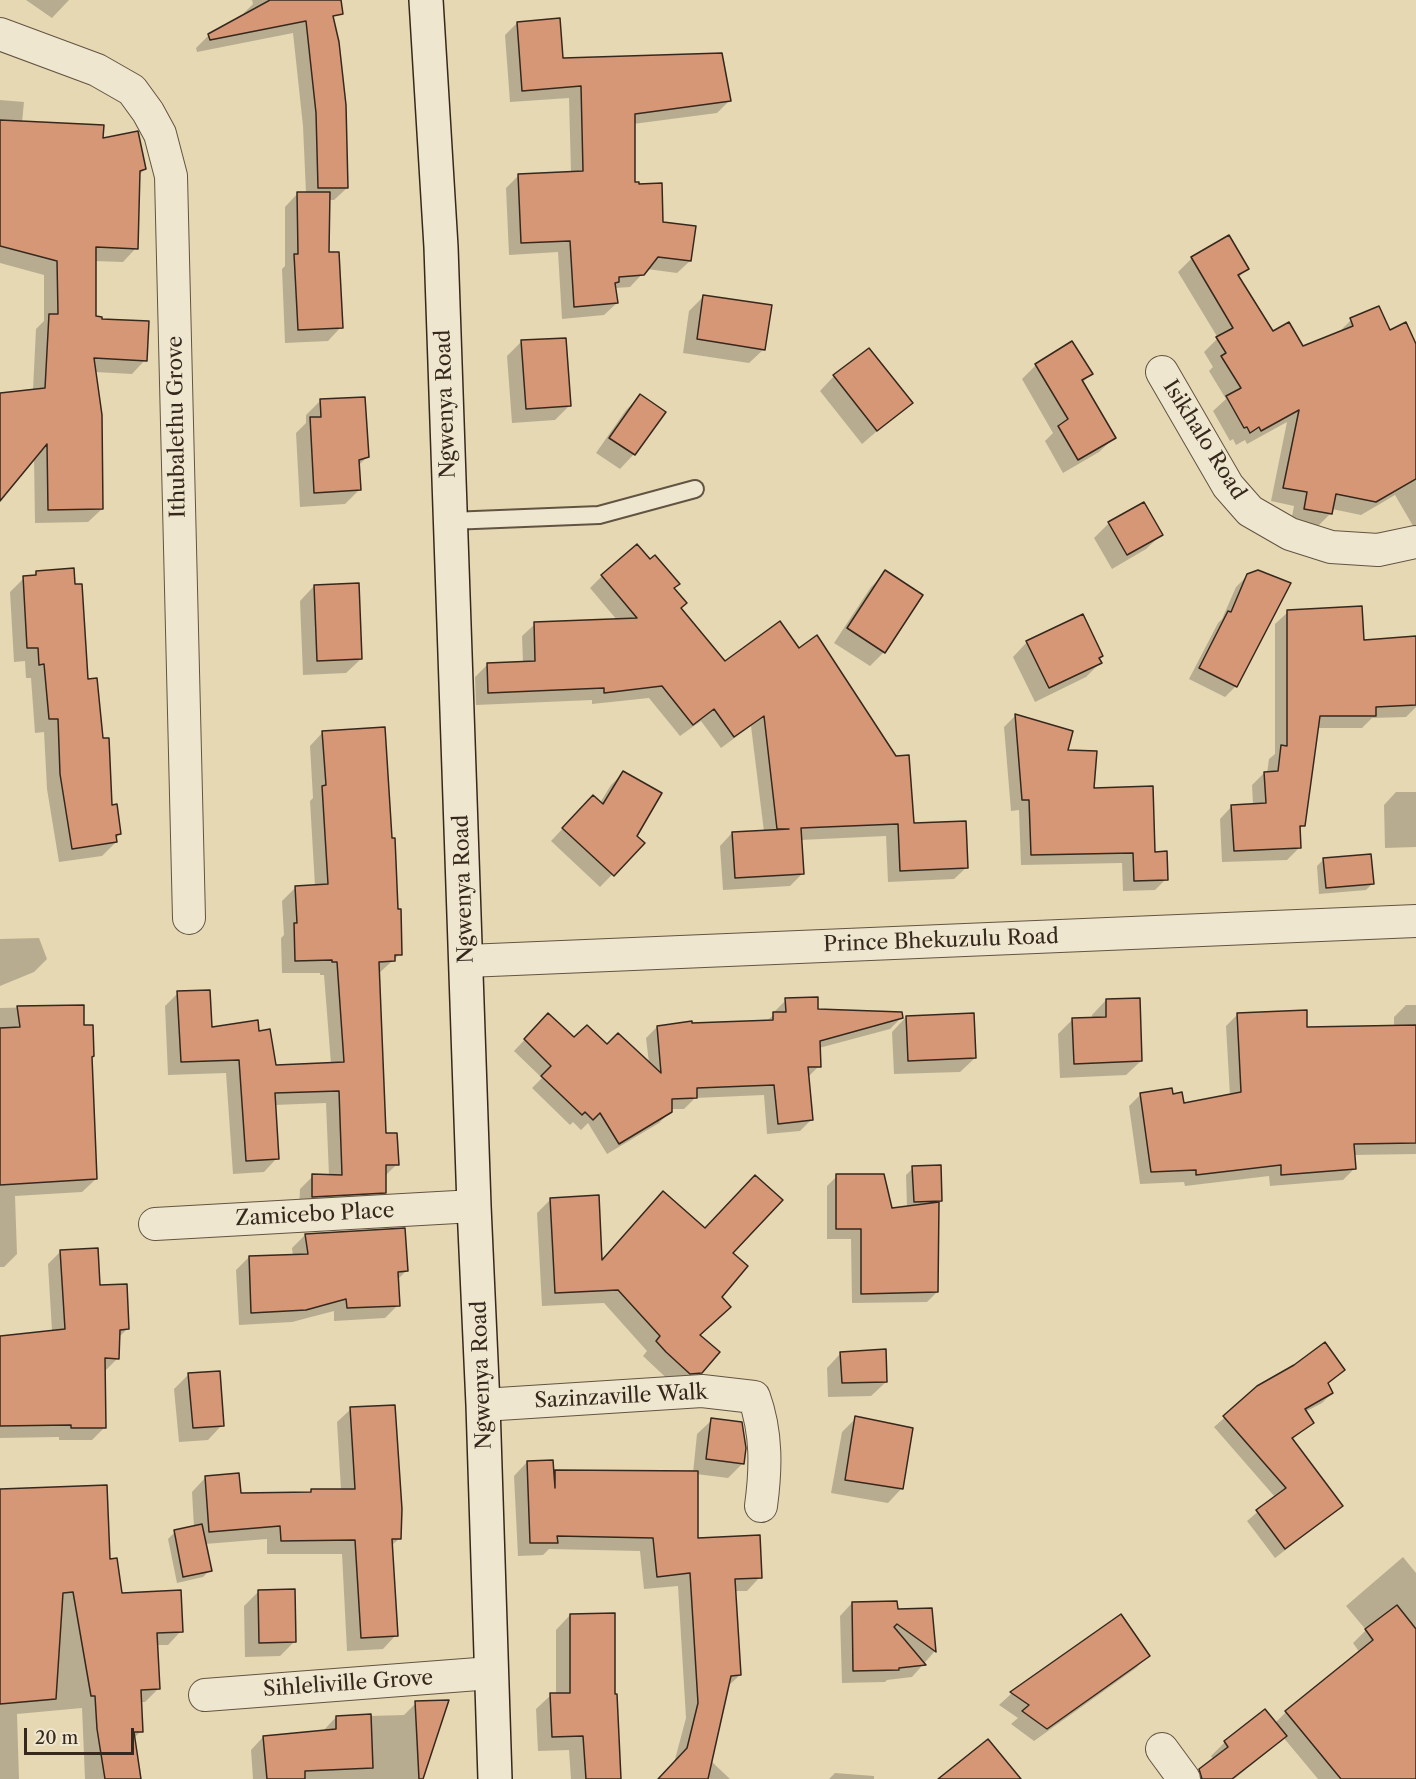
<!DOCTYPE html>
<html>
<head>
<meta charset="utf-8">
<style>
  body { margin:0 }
  #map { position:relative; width:1416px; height:1779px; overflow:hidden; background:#e5d8b3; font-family:"Libre Caslon Text",serif }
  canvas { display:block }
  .scale { position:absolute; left:24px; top:1728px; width:110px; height:27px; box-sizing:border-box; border:3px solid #37281d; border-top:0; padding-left:8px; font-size:18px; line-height:21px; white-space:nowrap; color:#37281d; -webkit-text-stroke:4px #eee6ce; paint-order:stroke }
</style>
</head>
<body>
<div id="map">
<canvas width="1416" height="1779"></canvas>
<div class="scale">20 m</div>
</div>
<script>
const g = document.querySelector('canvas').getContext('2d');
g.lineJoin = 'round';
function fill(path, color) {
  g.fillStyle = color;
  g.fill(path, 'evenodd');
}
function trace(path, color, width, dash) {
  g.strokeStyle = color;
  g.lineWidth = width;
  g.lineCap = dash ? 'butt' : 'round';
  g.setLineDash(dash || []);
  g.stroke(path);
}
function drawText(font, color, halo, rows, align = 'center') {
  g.font = font + ' "Libre Caslon Text",serif';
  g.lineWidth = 4.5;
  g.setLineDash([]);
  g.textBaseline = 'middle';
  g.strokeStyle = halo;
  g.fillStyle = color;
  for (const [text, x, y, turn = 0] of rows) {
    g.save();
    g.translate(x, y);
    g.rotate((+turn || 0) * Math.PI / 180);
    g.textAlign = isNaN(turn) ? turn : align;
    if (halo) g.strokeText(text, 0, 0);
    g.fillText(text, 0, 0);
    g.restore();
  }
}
const shadow = new Path2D(`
  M26 0H69L52 18Z
  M252 0H329L347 188 334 200H328L327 254 341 327 328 341 285 343 282 269 285 266V207L298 193H306L303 126 293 33 197 52 196 48 209 35 245 15 244 13 253 4Z
  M517 23 562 59 729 101 717 113 633 124 634 183 690 261 677 273 647 269 630 287 615 288 617 303 604 315 562 319 558 252 509 255 506 188 519 175 571 173 569 98 510 102 505 35Z
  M0 100 24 102 22 123 102 140 145 169 139 175 136 248 123 262 94 261 95 318 145 360 132 374 95 372 102 509 88 522 35 523 34 457 0 448V394L33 390 36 329 44 321V275L0 263Z
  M1192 258 1247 269 1238 278 1272 333 1302 348 1337 334 1351 320 1389 332 1416 347V531L1395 495 1361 515 1332 509 1331 513 1317 527 1291 522 1294 506 1271 501 1287 422 1247 444 1245 440 1236 445 1233 439 1230 441 1213 411 1226 399 1209 371 1213 367 1204 352 1218 338 1178 272Z
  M704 296 764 349 749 363 683 353 689 311Z
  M521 342 569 406 555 420 512 423 507 356Z
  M868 350 911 402 862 444 820 391 834 376Z
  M1036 365 1091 374 1082 383 1114 438 1099 452 1063 473 1045 441 1053 433 1022 379Z
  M640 396 664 412 634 454 620 469 596 453 626 410Z
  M320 401 367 457 358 466 359 490 345 504 300 507 296 433 306 423V415Z
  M1109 523 1161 535 1146 549 1112 569 1094 538Z
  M36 572 87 680 110 807 120 834 115 839 116 842 102 856 59 862 47 789 44 732 35 733 31 678H26L25 661 14 662 10 592 24 578 32 577Z
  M886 572 884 652 870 666 834 643 871 587Z
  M1248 575 1236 686 1225 697 1189 679 1218 623 1222 619 1236 587Z
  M602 576 673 589 680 609 725 663 913 824 967 867 954 879 888 882 886 836 800 840 802 874 790 886 723 890 720 846 732 833 764 832 751 726 721 748 701 721 680 736 649 698 592 704V700L476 705 475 677 487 665 523 663 522 636 535 624 617 620 590 588Z
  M314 586 361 659 346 673 303 675 300 601Z
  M1288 612 1363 642 1416 638V707L1406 717 1372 718 1362 728H1317L1303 825 1299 830 1300 847 1287 860 1222 862 1220 819 1232 806 1253 805 1252 785 1264 773H1267L1269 759 1275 754V624Z
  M1027 642 1098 659 1100 663 1086 677 1035 702 1013 657Z
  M1015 716 1071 732 1066 751 1093 790 1154 853 1166 879 1155 890 1123 891 1122 863 1021 865 1019 810 1011 811 1004 727Z
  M323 732 400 954 378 974 385 1134 397 1164 384 1177V1192L371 1206 299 1210 300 1189 313 1176H329L326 1103 274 1105 277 1158 264 1172 233 1174 226 1073 168 1075 165 1006 178 993 211 1029 258 1032 274 1066 331 1064 324 975H320V973H282L281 938 284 935 282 901 295 888 315 886 310 801 313 798 310 746Z
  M623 773 635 836 643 843 600 887 551 841 581 809 600 803 611 785Z
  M1396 792H1416V847L1385 848 1384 805Z
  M1324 859 1373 883 1366 890 1319 894 1317 866Z
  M39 938 47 959 34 972 0 986V939Z
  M786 1000 817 1010 901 1018 890 1029 819 1048V1066L807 1078 811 1120 800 1131 767 1134 764 1095 695 1098 684 1109H670V1112L659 1123 607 1154 588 1123 581 1130 573 1122 570 1125 532 1088 542 1078 514 1051 548 1015 574 1040 607 1046 649 1063 646 1038 657 1027 765 1022 775 1014V1011Z
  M1106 1000 1141 1061 1126 1075 1060 1078 1058 1034 1072 1020 1092 1019V1015Z
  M1406 1005H1416V1154L1354 1155 1355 1168 1343 1180 1270 1186 1269 1176 1185 1186 1184 1182 1140 1184 1129 1106 1141 1094 1172 1095 1183 1105 1230 1096 1226 1026 1238 1014 1306 1028 1394 1027V1017Z
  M82 1006 96 1179 82 1192 15 1196 17 1254 4 1267H0V1008Z
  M906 1017 975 1058 960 1072 894 1074 892 1032Z
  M913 1168 941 1200 938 1204 937 1292 927 1302 852 1303 851 1239H827V1186L837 1176 891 1210 907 1207 906 1175Z
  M551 1199 601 1262 731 1253 698 1336 701 1372 686 1387H676L643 1356 647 1351 604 1303 542 1306 537 1213Z
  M305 1235 406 1271 397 1280 398 1305 385 1318 334 1321V1311L292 1322 239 1325 236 1270 249 1257 293 1256 292 1248Z
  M61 1251 99 1287 128 1328 118 1338 117 1359 105 1371V1427L92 1440H59V1437L0 1438V1337L52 1331 48 1264Z
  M841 1353 886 1382 871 1396 828 1397 827 1368Z
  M1343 1370 1327 1385 1332 1393 1322 1403 1305 1412 1312 1423 1292 1440 1341 1505 1331 1515 1275 1558 1247 1521 1275 1497 1214 1427 1258 1388Z
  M189 1374 222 1425 208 1440 179 1442 174 1389Z
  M351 1409 400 1538 391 1546 396 1635 383 1649 347 1651 342 1554H267V1539L205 1544 210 1570 203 1577 177 1583 168 1539 175 1532 194 1528 192 1492 205 1478 239 1495 308 1494 312 1490H341L337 1422Z
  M856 1418 902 1488 888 1503 831 1493 842 1432Z
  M712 1420 743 1463 728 1478 696 1474V1539L760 1577 747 1591H735L740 1675 727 1687 711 1761 730 1779H659L674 1763 686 1718 678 1586 644 1589 640 1551 549 1549 543 1555 518 1556 514 1476 527 1462 553 1475 556 1472 693 1473 697 1434Z
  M0 1553 108 1561 121 1595 181 1631 168 1645H156L158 1689 145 1702H140L141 1731 133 1739 140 1779H67H85L82 1708 17 1714 19 1779H0Z
  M1403 1557 1416 1573V1779H1318L1283 1737 1270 1750 1234 1779H1193L1214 1760 1211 1756 1225 1742 1275 1723 1286 1712 1360 1653 1353 1643 1366 1630 1346 1606Z
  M259 1591 295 1641 280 1656 245 1657 244 1606Z
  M852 1603 896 1610H931L935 1651 912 1677 887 1680 885 1682 842 1683 840 1616Z
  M570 1615 614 1696 619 1779H571L569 1750 538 1751 536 1709 551 1695H556V1630Z
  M1120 1616 1148 1656 1136 1668 1034 1741 1011 1724 1018 1718 999 1705 1011 1694Z
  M416 1703 422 1779H253L251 1750 263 1737 324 1730 336 1717 404 1715Z
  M835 1773 874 1776V1779H829Z`);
const building = new Path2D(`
  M270 0H341L343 14 333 16 339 42 346 105 348 188H318L316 113 306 21 210 40 208 34Z
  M560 18 563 58 722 53 731 101 635 114V182H639V184L662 183 663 222 696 226 691 261 658 257 644 275 619 277V282L615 283 618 303 574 307 570 241 521 243 518 174 583 171 581 86 522 91 517 22Z
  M0 120 104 125 103 138 138 131 146 169 140 171 138 249 96 247V316L102 317V319L149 321 147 361 94 358 102 415 103 509 48 510 47 444 0 501V393L45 388 49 314H58L57 261 0 246Z
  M297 192H330L329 252H339L343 328 298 330 294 254H298Z
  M1229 235 1249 269 1238 275 1273 331 1289 322 1303 346 1353 326 1350 318 1379 306 1390 330 1406 322 1416 344V479L1376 502 1336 494 1332 514 1304 509 1307 492 1283 488 1299 410 1261 431 1259 427 1250 433 1247 427 1244 428 1226 396 1241 388 1221 356 1226 353 1216 337 1233 328 1191 257Z
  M703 295 772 305 765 350 697 339Z
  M566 338 571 406 526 409 521 340Z
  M1072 341 1093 374 1082 380 1116 438 1078 460 1058 426 1068 419 1035 364Z
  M869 348 913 403 877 431 833 375Z
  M640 394 666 412 635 455 609 438Z
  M365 397 369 457 359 460 361 490 314 493 310 417H321L320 399Z
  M1144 502 1163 535 1127 555 1108 522Z
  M637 544 650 559 655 555 680 584 674 588 687 603 681 608 725 661 780 621 799 648 817 635 896 756 909 755 914 823 966 821 968 868 900 871 898 824 801 828 804 874 735 878 732 832 789 829H777L764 716 734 737 714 709 693 725 662 686 604 693V688L488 693 487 663 535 661 534 622 637 618 601 575Z
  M74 568 75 584H82L88 679 97 678 103 738H109L112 805 117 804 121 834 116 835 117 842 72 849 60 774 58 719H49L44 664 39 665 38 648H27L23 576 36 575V571Z
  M885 570 923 595 885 653 847 628Z
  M1258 570 1291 583 1237 687 1199 668 1228 611 1231 612 1247 574Z
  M359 583 362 659 317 661 314 585Z
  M1362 606 1364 640 1416 636V705L1376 707V716H1320L1305 826H1300L1301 848 1234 851 1231 805 1266 803 1264 772 1278 771 1281 745 1287 746V610Z
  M1083 614 1103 656 1099 658 1102 663 1049 688 1026 641Z
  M1015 714 1073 731 1068 750 1097 751 1094 788 1153 786 1155 852 1167 851 1168 880 1134 881 1133 853 1031 855 1029 800H1022Z
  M385 727 392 838H395L398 909H401L402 955H395V961L379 962 386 1133H397L399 1165H386V1193L312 1197V1174L342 1175 339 1091 275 1093 279 1159 246 1161 239 1060 181 1062 177 991 210 990 212 1027 258 1020 259 1031 270 1029 276 1065 344 1062 337 962H332V960L295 961 294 923H297L295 886 328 884 322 786 326 785 322 731Z
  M623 771 662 793 637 836 645 843 614 876 562 828 593 795 603 804Z
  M1371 854 1374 884 1326 888 1323 858Z
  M818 997V1009L902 1012 903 1018 820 1041 821 1067H808L813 1120 778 1124 774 1085 697 1088V1098L672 1099V1112L619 1144 600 1113 593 1120 585 1112 582 1115 541 1076 551 1066 524 1039 548 1013 574 1037 587 1025 607 1044 618 1033 661 1073 657 1026 692 1021V1023L773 1020V1012H786L785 998Z
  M1140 998 1142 1061 1074 1064 1072 1018 1106 1017V999Z
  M84 1005V1025H93L94 1056 92 1057 97 1179 0 1185V1028L20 1027 17 1006Z
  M1307 1010V1027L1416 1025V1143L1354 1144 1356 1169 1281 1175V1165L1196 1175V1170L1151 1172 1140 1093 1172 1088 1173 1094 1182 1092 1184 1103 1241 1092 1237 1013Z
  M974 1013 976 1058 908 1061 906 1016Z
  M941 1165 942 1201 914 1202 912 1166Z
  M836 1174H884L892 1208 939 1202 938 1292 861 1294V1229H836Z
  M755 1175 783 1200 733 1253 748 1266 722 1297 731 1307 700 1335 720 1352 702 1373 690 1374 666 1352 656 1341 660 1336 618 1290 555 1293 550 1198 599 1195 602 1260 663 1191 705 1228Z
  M405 1228 408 1271 398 1272 400 1306 347 1308 346 1299 306 1310 251 1313 249 1256 308 1254 305 1234Z
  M98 1248 100 1285 127 1284 129 1329 120 1330 119 1359 105 1358 106 1428H71V1425L0 1426V1336L65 1329 60 1250Z
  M1325 1342 1345 1370 1328 1383 1333 1393 1305 1409 1314 1423 1292 1438 1343 1506 1285 1549 1256 1510 1286 1488 1223 1416 1257 1386 1294 1365Z
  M886 1349 887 1382 842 1383 840 1352Z
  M220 1371 224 1426 193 1428 188 1373Z
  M395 1405 402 1509 401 1539H392L398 1636 361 1638 355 1540 281 1541 280 1526 209 1532 205 1476 239 1473 241 1493 311 1492V1489H355L350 1407Z
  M855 1416 913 1428 903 1489 845 1480Z
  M711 1418 742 1422 746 1448 744 1464 706 1459Z
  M553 1460 555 1488V1470L698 1471V1538L760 1535 762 1578 735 1579 741 1675 731 1676 708 1779H658L687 1748 698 1703 690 1573 657 1577 653 1538 557 1536 558 1543H530L527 1461Z
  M107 1485 110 1559 117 1558 122 1593 181 1590 183 1632 157 1633 160 1689 141 1690 143 1732H134L141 1779H105L97 1729 95 1696H91L73 1592 63 1593 56 1699 0 1704V1489Z
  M202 1524 212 1571 183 1577 174 1530Z
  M295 1589 296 1642 259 1643 258 1590Z
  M897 1601 898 1609 932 1608 936 1652 897 1624 894 1627 926 1665 899 1668V1670L853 1671 852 1602Z
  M1397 1605 1416 1629V1779H1341L1285 1711 1373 1640 1365 1629Z
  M615 1613V1694H617L621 1779H586L583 1736 552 1737 550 1693H570V1614Z
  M1121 1614 1150 1656 1047 1729 1022 1711 1029 1705 1010 1692Z
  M449 1700 423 1779H419L415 1701Z
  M1265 1709 1287 1736 1232 1779H1202L1199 1769 1228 1747 1224 1741Z
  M371 1714 373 1768 305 1771V1779H267L263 1736 336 1729V1716Z
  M988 1739 1021 1779H938Z`);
const lane = new Path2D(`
  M450 521 599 515 695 489`);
const street = new Path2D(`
  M0 34 97 70 132 90 148 112 160 134 171 176 189 918
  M1162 372 1228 486 1250 511 1290 534 1331 547 1378 550 1416 542
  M467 961 1416 921
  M155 1224 474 1206
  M483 1405 702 1391 754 1397C767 1433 766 1469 761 1506
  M205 1695 491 1673
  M1162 1749 1184 1779`);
const secondary = new Path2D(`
  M426 0 441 247 474 1206 483 1405 495 1779`);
const streetNames = [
  ["Ngwenya Road",446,404,-92],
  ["Ithubalethu Grove",177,427,-91],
  ["Isikhalo Road",1204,440,58],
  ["Ngwenya Road",464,889,-92],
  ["Prince Bhekuzulu Road",941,941,-2],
  ["Zamicebo Place",315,1215,-3],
  ["Ngwenya Road",482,1375,-92],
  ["Sazinzaville Walk",621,1397,-3],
  ["Sihleliville Grove",348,1684,-4]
];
fill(shadow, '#0003');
fill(building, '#d69777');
trace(building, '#37281d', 1.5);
trace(lane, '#625442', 20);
trace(street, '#625442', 34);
trace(secondary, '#37281d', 36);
trace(lane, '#eee6ce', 16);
trace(street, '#eee6ce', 32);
trace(secondary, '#eee6ce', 33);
drawText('21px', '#37281d', '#eee6ce', streetNames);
</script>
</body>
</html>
